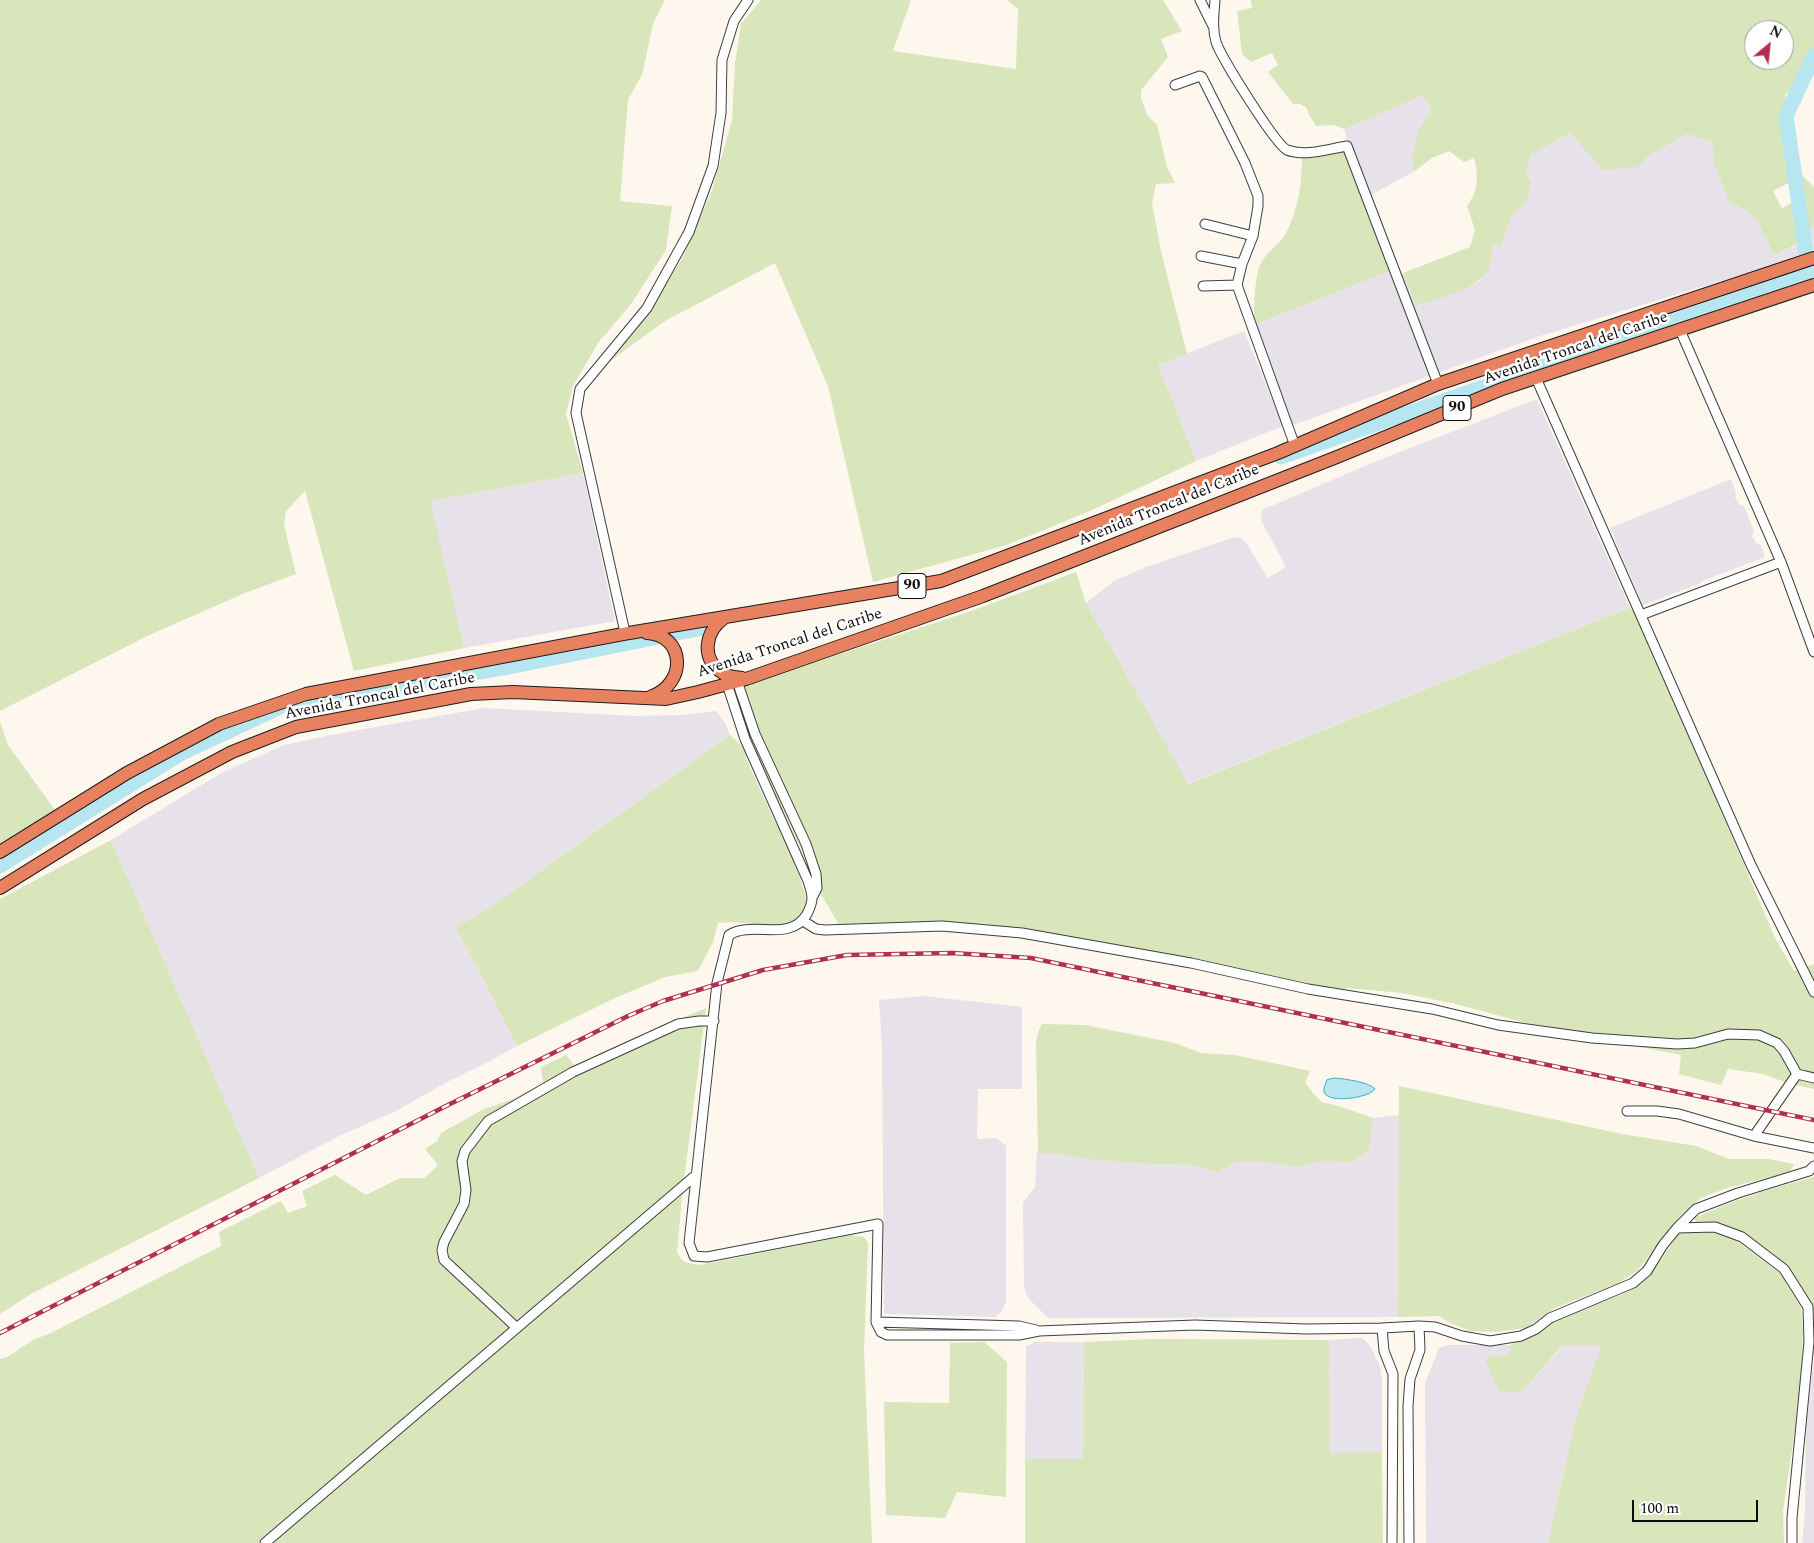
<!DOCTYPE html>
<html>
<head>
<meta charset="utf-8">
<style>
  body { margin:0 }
  #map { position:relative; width:1814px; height:1543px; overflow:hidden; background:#fef7ed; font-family:Spectral,serif }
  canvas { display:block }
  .north { position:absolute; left:1744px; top:20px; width:50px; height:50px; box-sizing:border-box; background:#fff; border:1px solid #9e9e9e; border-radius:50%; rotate:28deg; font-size:14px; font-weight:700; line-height:20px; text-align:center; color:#0c0c0c }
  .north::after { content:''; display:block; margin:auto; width:18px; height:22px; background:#b13052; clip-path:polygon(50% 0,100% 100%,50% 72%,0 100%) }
  .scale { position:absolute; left:1632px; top:1500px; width:126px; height:22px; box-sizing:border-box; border:2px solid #0c0c0c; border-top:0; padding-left:6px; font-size:15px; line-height:18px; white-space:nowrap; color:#0c0c0c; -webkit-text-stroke:4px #fff; paint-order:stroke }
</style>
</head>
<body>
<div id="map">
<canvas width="1814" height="1543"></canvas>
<div class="north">N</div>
<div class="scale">100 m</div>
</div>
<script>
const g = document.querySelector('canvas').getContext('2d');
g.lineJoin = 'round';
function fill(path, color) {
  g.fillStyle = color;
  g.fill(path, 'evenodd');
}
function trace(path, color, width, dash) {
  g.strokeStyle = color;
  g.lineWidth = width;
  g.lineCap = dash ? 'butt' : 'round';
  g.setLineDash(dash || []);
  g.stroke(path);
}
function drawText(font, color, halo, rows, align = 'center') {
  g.font = font + ' Spectral,serif';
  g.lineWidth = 5;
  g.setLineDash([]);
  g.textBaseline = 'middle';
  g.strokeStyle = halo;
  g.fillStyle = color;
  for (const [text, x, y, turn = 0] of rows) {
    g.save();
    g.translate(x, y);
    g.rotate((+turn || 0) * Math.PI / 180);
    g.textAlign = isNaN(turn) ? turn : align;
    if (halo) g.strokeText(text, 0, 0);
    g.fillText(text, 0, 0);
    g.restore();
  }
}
const industrial = new Path2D(`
  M1423 94 1432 108 1419 129 1411 160 1415 171 1371 195 1352 154 1344 129Z
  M1571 133 1638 167 1647 157 1687 134 1714 142V162L1728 201 1754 215 1774 255 1800 244 1814 226V249L1777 264 1540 336 1293 425 1254 325 1395 269 1399 275 1403 273 1416 304 1471 286 1479 282 1488 269 1493 245 1501 246 1511 217 1527 201 1532 178 1525 176 1530 153Z
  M1244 331 1283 426 1196 461 1158 365Z
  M1537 399 1630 608 1187 784 1086 603 1114 581 1146 567 1235 537 1241 538 1247 544 1268 578 1286 567 1261 520 1262 510 1379 460Z
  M583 473 615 621 464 648 429 501Z
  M1731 479 1736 493 1735 497 1739 504 1744 506 1754 531 1752 536 1756 543 1761 545 1765 557 1702 581 1701 583 1643 605 1610 528Z
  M484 708 635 716 683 715 716 711 725 723 730 735 491 907 456 927 517 1046 488 1062 445 1083 396 1111 337 1137 259 1178 111 840 223 772 284 745 331 735Z
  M924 996 1022 1007V1089H978L977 1139 997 1138 1006 1146V1302L1002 1311 995 1317 884 1314 882 1047 879 1000Z
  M1399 1115 1398 1317 1048 1318 1028 1298 1024 1287 1023 1203 1035 1187 1037 1149 1038 1153H1056L1083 1159 1148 1164 1192 1165 1217 1172 1239 1161H1259L1299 1167 1323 1161 1351 1162 1369 1151 1373 1118Z
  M1361 1338 1365 1340 1372 1349 1380 1367 1382 1381V1452L1330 1454 1329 1340Z
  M1035 1342H1084L1083 1459H1025L1026 1346Z
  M1448 1345H1510V1354L1493 1356 1521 1393 1564 1345H1603L1576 1418 1548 1543H1426L1425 1383 1439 1348Z
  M1814 1359V1543H1802L1805 1513 1806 1426Z`);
const green = new Path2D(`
  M0 0H665L653 24 642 75 628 99 620 201 672 206 666 250 631 304 598 343 573 386 566 414 583 473 430 501 464 648 354 671 305 491 286 511 284 525 296 574 245 593 147 636 0 711Z
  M761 0H911L893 51 1016 69 1018 9 1007 0H1163L1182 31 1161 39 1168 57 1141 90V99L1148 116 1157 125 1167 167 1175 183 1156 184 1152 203 1161 251 1187 354 1158 365 1196 461 1090 511 1007 545 873 582 828 386 775 263 665 321 606 364 681 261 712 191 732 120 735 63 741 24Z
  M1251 0H1814V72L1785 95 1796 135 1792 156 1799 172 1814 187V226L1800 243 1774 255 1754 215 1728 201 1714 162 1713 142 1687 134 1647 157 1638 167 1603 170 1571 133 1530 154 1525 176 1532 179 1527 201 1511 217 1501 246 1493 245C1492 253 1491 261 1489 268 1479 291 1437 298 1416 305L1403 273 1470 247 1475 230 1467 206C1478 192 1479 175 1474 158L1464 162 1449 151 1432 158 1415 171 1411 160 1419 129 1432 108 1423 95 1344 129 1334 125 1316 126 1308 113 1307 108 1300 104H1293L1268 72 1278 65 1272 53 1251 62 1242 54 1237 11 1252 8ZM1754 30H1784V60H1754ZM1790 182 1799 199 1782 208 1773 191Z
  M1350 150 1371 195 1385 245 1395 269 1254 325C1254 308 1254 275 1262 261 1268 251 1279 245 1285 235 1298 211 1302 184 1302 157H1313Z
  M1076 572 1086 603 1188 784 1630 608 1638 615 1775 938 1794 971 1814 964V1089L1787 1083 1763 1074 1728 1069 1721 1085 1679 1074 1681 1055 1614 1042 1586 1034 1526 1023 1456 1004 1402 993 1347 988 1343 991 1241 969 1056 934 991 925 933 923 839 925 815 884 801 849 757 755 744 687 813 663 971 611Z
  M0 722 8 745 55 810 0 844Z
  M730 735 744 748 747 761 774 820 789 845 807 900 802 912 794 921 775 926 733 922 718 923 713 942 698 971 665 977 615 998 517 1046 456 927 491 907Z
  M111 840 259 1178 31 1294 0 1314V899Z
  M706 1008 682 1196 677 1252C682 1264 688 1263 700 1265L851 1235 864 1237 868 1243 864 1351 872 1543H0V1359L7 1357 33 1340 51 1333 221 1246 219 1232 281 1201 288 1213 307 1206 302 1191 335 1175 366 1195 400 1178H425L438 1165 425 1149 437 1141 441 1133 484 1109 513 1099 543 1083 541 1067 566 1055 574 1065 643 1034Z
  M1042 1024 1085 1025 1175 1043 1201 1053 1235 1055 1310 1071 1305 1083 1321 1102 1339 1106 1373 1118 1369 1151 1351 1162 1323 1161 1299 1167 1259 1161H1239L1217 1172 1192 1165 1148 1164 1083 1159 1056 1153H1038L1036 1042 1039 1030Z
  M1399 1086 1622 1134 1696 1146 1729 1159H1768L1794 1164 1790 1172 1727 1188 1701 1198 1679 1217 1637 1271 1618 1283 1555 1308 1526 1328 1496 1332 1470 1331 1450 1323 1439 1316 1398 1317Z
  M1814 1177V1327L1811 1324 1813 1308 1802 1288 1788 1271 1760 1248 1696 1223 1694 1218C1734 1200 1772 1188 1814 1177Z
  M1684 1231 1718 1233 1733 1238 1781 1274 1801 1308 1803 1333 1801 1389 1783 1511 1784 1543H1548L1576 1418 1602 1345H1563L1521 1393 1499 1391 1485 1360 1493 1356 1510 1354V1345C1533 1335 1554 1319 1578 1310 1599 1302 1627 1296 1644 1281 1654 1273 1670 1246 1678 1234Z
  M1154 1339 1329 1340 1330 1453 1382 1452 1383 1543H1025V1459H1083L1084 1342Z
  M984 1342 1007 1362 1006 1497 957 1492 945 1518 886 1515 884 1402 949 1403 950 1343Z`);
const water = new Path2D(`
  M1335 1078C1345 1079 1369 1082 1375 1089 1369 1098 1328 1104 1324 1092 1323 1088 1326 1083 1327 1080Z`);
const river = new Path2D(`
  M1806 253 1786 116 1814 56
  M1281 457 1809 274 1808 270
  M667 635 708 627
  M0 866 182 753 289 703 509 667 654 638`);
const minor = new Path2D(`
  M1200 0 1213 26
  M1215 0C1214 14 1212 28 1216 42 1221 57 1275 144 1287 150 1305 157 1328 149 1347 146L1438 384
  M1175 85 1200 76 1202 77 1245 163 1258 196V206L1253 236 1205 224
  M1253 236 1242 264 1237 285 1295 446
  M1201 256 1242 264
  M1203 286 1237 285
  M1680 330 1781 562 1814 652
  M1536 378 1751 865 1814 992
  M1641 615 1781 562
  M623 634 624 628 576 413 580 389 647 308 689 232 713 166 721 113 722 60 734 21 748 0
  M737 681 755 734 806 844 816 874 817 888 813 896
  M727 684 745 739 808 881C813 896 814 900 807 914 790 943 753 920 729 935L717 983 689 1243 694 1256 707 1257 878 1224 876 1322 881 1332 887 1335H1019L1039 1331 1195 1325 1306 1329 1382 1328 1419 1326 1435 1327 1462 1336 1490 1341 1521 1336 1536 1329 1550 1318 1633 1283 1647 1271 1663 1245 1677 1228 1696 1209 1738 1193 1809 1171 1814 1166
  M803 921 816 929 825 930 942 926 1022 933 1191 963 1308 989 1432 1009 1498 1025 1592 1038 1677 1044 1695 1043 1728 1034 1759 1035 1777 1043 1784 1051 1797 1074 1814 1078
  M1627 1111H1657L1679 1114 1754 1136 1814 1148
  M1754 1136 1797 1074
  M1677 1228 1715 1227 1742 1237 1784 1269 1808 1307 1809 1342 1792 1518V1543
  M876 1322 1019 1326 1036 1330
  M517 1328 444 1260 442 1250 444 1242 464 1204 466 1190 462 1161 465 1151 488 1121 573 1072 678 1024 699 1021H714
  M1382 1328 1384 1351 1393 1374 1392 1543
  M265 1543 696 1175
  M1409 1543 1408 1406 1410 1379 1420 1350 1419 1326`);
const highway = new Path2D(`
  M724 618C705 631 700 660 723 673 728 677 735 677 742 678
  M647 633C685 635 688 684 650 697
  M0 852 127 773 219 724 306 694 623 634 941 581 1278 453 1438 384 1814 258
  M0 888 143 799 232 752 296 727 471 694 513 692 666 699 698 692 746 679 983 596 1337 457 1502 389 1814 285`);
const rail = new Path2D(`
  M0 1333 448 1105 628 1016 663 1001 763 970 847 955 952 953 1031 958 1814 1120`);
const shields = [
  [1457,408,28],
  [912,586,28]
];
const shieldNames = [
  ["90",1457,408],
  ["90",912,586]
];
const streetNames = [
  ["Avenida Troncal del Caribe",1576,349,-19],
  ["Avenida Troncal del Caribe",1169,506,-22],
  ["Avenida Troncal del Caribe",790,644,-18],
  ["Avenida Troncal del Caribe",380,697,-11]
];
fill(industrial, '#e7e1ea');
fill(green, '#d9e5ba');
fill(water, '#b6e7f1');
trace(water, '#43aac2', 1);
trace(river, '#b6e7f1', 15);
trace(minor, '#3f3f3f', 11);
trace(highway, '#1d1d1d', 14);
trace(minor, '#fff', 9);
trace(highway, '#e88160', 12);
trace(rail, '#b13052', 4.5);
trace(rail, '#fff', 2.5, [8]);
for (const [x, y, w] of shields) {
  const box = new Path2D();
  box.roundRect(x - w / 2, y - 12.5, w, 25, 4);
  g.fillStyle = '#fff';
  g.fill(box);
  trace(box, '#0c0c0c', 1);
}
drawText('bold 15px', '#0c0c0c', null, shieldNames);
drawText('16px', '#0c0c0c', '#fff', streetNames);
</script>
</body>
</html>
